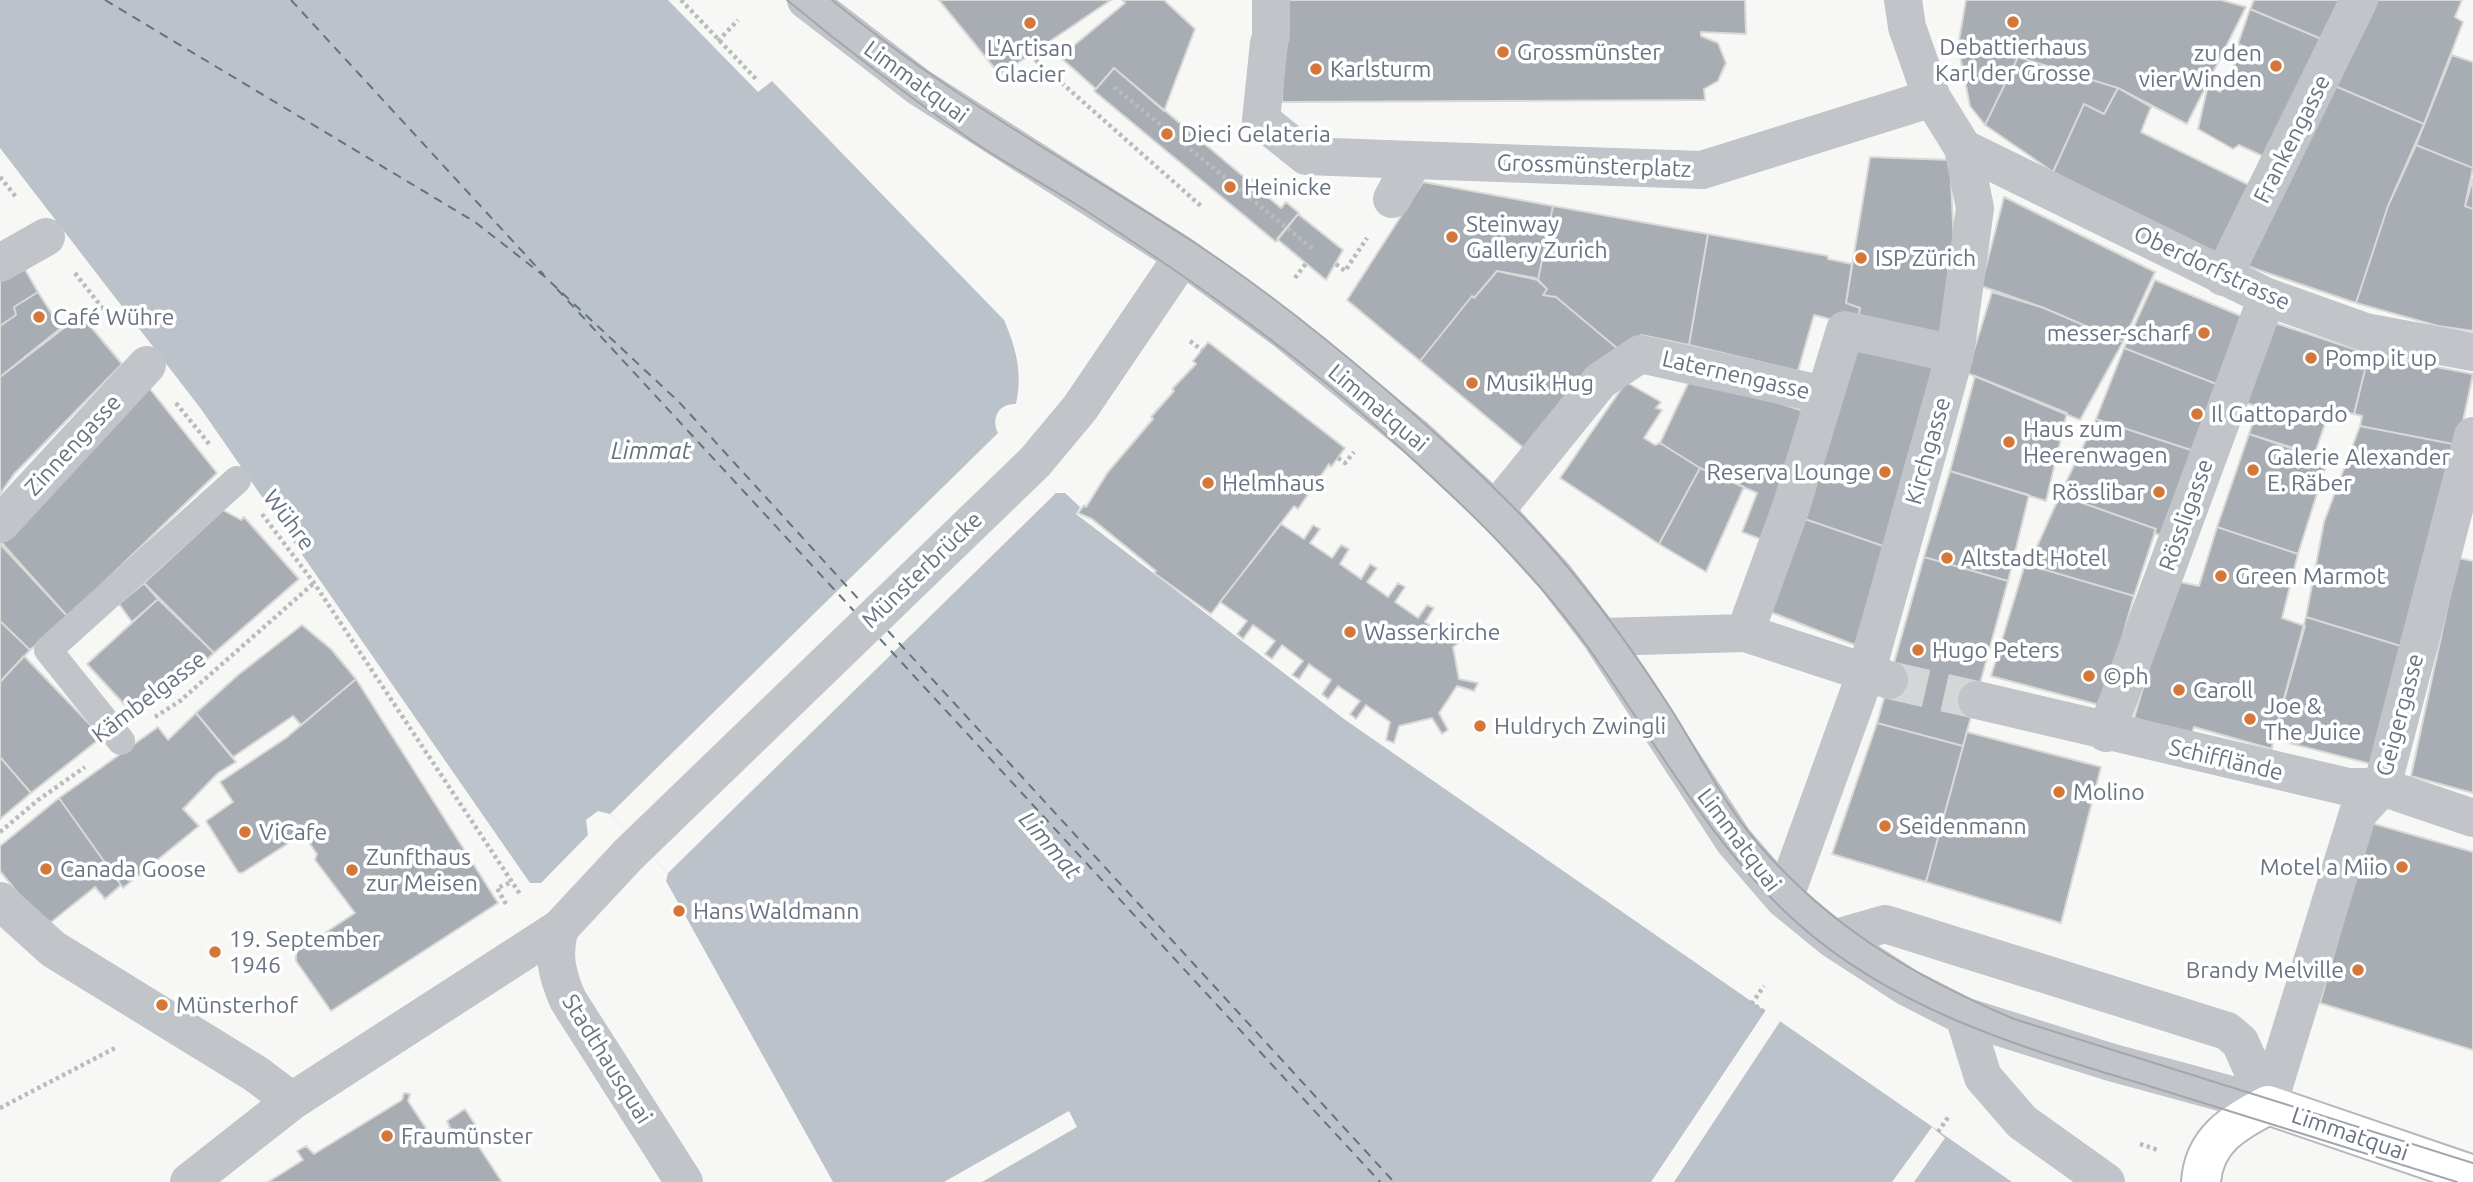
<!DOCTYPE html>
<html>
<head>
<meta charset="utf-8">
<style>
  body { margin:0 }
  canvas { display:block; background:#f7f8f5 }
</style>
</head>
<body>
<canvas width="2473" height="1182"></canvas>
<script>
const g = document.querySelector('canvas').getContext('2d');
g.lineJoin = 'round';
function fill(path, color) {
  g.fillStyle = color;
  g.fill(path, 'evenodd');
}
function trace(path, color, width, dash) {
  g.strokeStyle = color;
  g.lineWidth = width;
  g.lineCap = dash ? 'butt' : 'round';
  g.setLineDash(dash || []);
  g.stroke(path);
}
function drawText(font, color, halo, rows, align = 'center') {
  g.font = font + ' Ubuntu,sans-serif';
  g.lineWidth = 7;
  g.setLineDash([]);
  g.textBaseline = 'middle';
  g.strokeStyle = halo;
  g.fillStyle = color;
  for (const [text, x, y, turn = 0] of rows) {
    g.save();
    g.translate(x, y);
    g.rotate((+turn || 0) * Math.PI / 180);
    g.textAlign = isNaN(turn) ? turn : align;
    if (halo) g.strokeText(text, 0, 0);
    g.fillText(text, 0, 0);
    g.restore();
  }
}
const water = new Path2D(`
  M0 0H668L758 92 772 81 1004 320C1016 348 1023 373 1016 404 998 403 991 419 998 433 1005 447 1043 479 1056 493H1065L1080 507 1076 514 1344 719 2012 1182H833L666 881 668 873 610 814 598 811 586 820 588 835 541 883H530L201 409 0 148Z`);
const pier = new Path2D(`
  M998 433 1056 493 668 873 610 814Z
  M1766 1010 1781 1020 1674 1182H1651Z
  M1069 1111 1077 1127 982 1182H944Z
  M1932 1127 1945 1138 1914 1182H1892Z`);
const ferry = new Path2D(`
  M105 0 475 222 544 276 679 402 863 604
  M291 0 544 275
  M557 289 855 612
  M888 631 1394 1182
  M880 639 1380 1182`);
const building = new Path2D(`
  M939 0H1111L1000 75Z
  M1122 0H1164L1195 29 1164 111 1114 68 1096 89 1060 57 1125 3Z
  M1284 0H1745L1746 34 1701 32V36L1718 43 1726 63 1718 81 1704 89 1705 100 1282 102Z
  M1966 0H2221L2246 7 2187 124 2118 88 2018 57 1985 125 1970 106 1958 46Z
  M2254 0H2349L2331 43 2250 9Z
  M2374 0H2462L2455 17 2463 22 2424 124 2335 86Z
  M2250 9 2331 43 2269 159 2239 145 2233 149 2198 129 2208 85 2220 92 2244 47 2238 44Z
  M2452 55 2473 62V168L2416 145Z
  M2018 57 2118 88 2104 114 2084 104 2053 172 1985 125Z
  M1114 68 1281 208 1286 202 1299 213 1276 242 1094 91Z
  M2335 86 2424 124 2388 206 2356 303 2247 266Z
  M2118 88 2151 107 2141 132 2255 188 2222 259 2053 172 2084 104 2104 114Z
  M2416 145 2473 168 2465 206 2473 209V331L2438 326 2356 303 2388 206Z
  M1870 157 1950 160 1955 265 1942 345 1857 326 1860 308 1846 303Z
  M2473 179V209L2465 206Z
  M1423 182 1553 206 1538 280 1497 271 1474 298 1472 296 1420 361 1347 300Z
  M2004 197 2155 272 2123 342 2044 308 1981 286Z
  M1553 206 1708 234 1689 345 1641 335 1618 349 1556 297 1543 295 1547 289 1538 280Z
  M1298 214 1343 250 1326 280 1277 239Z
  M1708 234 1828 256V259L1852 264 1846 303 1860 308 1857 326 1814 315 1798 371 1689 345Z
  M19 259 38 292 14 307 16 315 0 326V270Z
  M1497 271 1535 278 1547 289 1543 295 1556 297 1618 349 1526 450 1420 361 1472 296 1474 298Z
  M2155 280 2248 319 2224 387 2124 348Z
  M38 292 61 328 0 377V326L16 315 14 307Z
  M1992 292 2044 308 2123 342 2080 420 1967 373Z
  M81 315 122 364 14 474 0 494V377Z
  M2272 322 2369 354 2354 414 2330 409 2314 456 2249 434 2258 407 2244 402Z
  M1853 338 1940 358 1886 547 1799 517Z
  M1208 342 1345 448 1331 467 1329 464 1298 509 1294 506 1211 614 1154 573 1156 571 1092 519 1078 513 1084 505 1086 507 1108 472 1153 419 1151 417 1174 391 1172 389 1196 364 1193 361Z
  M2124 348 2224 387 2200 453 2096 419Z
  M2369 354 2473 374 2458 445 2360 426 2362 416 2354 414Z
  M1692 375 1813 414 1771 543 1742 532 1757 493 1700 468 1660 443Z
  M1975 376 2067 413 2046 501 1950 471Z
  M1626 382 1661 402 1656 408 1662 410 1644 438 1655 445 1660 443 1700 468 1659 544 1560 478Z
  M146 384 217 473 68 617 0 541Z
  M2096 419 2200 453 2165 537 2154 533 2156 529 2060 495Z
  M2360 426 2458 445 2404 647 2306 617 2324 522Z
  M2249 434 2328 459 2298 554 2217 527Z
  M1700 468 1744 487 1706 572 1659 544Z
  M1950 471 2029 495 2008 581 1924 557Z
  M2060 495 2156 529 2134 596 2025 564 2030 562Z
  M223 510 241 520 244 517 299 579 214 653 144 583Z
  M1799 517 1886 547 1855 645 1768 611Z
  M1281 524 1304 539 1313 525 1320 529 1310 543 1332 558 1341 545 1349 549 1340 564 1361 579 1370 564 1377 568 1367 582 1388 597 1398 583 1405 587 1395 602 1418 618 1427 605 1434 608 1425 622 1449 638 1465 629 1469 636 1453 647 1459 679 1478 683 1474 691 1457 686 1439 713 1448 730 1442 734 1432 718 1399 726 1394 743 1386 740 1390 722 1366 705 1356 719 1350 714 1360 701 1338 686 1328 699 1322 694 1331 680 1309 664 1299 679 1292 675 1303 661 1282 645 1272 659 1265 654 1275 641 1253 625 1243 639 1237 634 1247 621 1220 602Z
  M2217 527 2298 554 2282 618 2305 626 2273 739 2272 749 2194 727 2191 735 2134 718 2175 581 2199 586Z
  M0 544 68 617 30 650 0 621Z
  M1924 557 2008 581 1963 746 1877 723Z
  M2458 558 2473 561V793L2411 776Z
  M2025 564 2134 596 2103 706 1991 676Z
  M144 583 158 599 132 622 119 604Z
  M158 599 214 653 172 691 136 717 87 664Z
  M2306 617 2404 647 2371 764 2273 739Z
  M0 621 30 650 0 682Z
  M302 625 331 649 356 679 301 725 293 716 233 757 196 713 238 675Z
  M24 656 102 737 31 793 0 757V682Z
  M356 679 498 903 331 1011 296 961V952L355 913 315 860 317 854 303 834 242 873 238 872 206 821 233 802 220 782 286 738Z
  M196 713 236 762 218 773 183 809 199 826 123 888 59 798 158 727 168 740Z
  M1877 723 1963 746 1926 882 1832 854Z
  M1967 732 2101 767 2061 923 1926 882Z
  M0 757 31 793 0 819Z
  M59 798 121 885 105 899 95 887 45 927 0 871V846Z
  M2371 823 2473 852V1050L2320 1003Z
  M404 1093 410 1094 408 1101 433 1139 450 1128 447 1121 465 1109 478 1129 470 1133 502 1182H268L303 1160 297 1151 306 1146 314 1154 402 1100Z`);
const streetTunnel = new Path2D(`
  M1889 680 1977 700`);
const path = new Path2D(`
  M681 0 756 79
  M718 41 738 20
  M1030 55 1201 206
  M1114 87 1314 250
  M0 177 16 197
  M1244 193 1255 179
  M1336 264 1345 271 1367 238
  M75 273 117 327
  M1295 278 1307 262
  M1190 341 1202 350
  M176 403 210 445
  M1338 458 1345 463 1354 452
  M262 514 314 583 520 894
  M155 717 180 701 314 583
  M0 832 38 800 85 767
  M506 904 497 888 512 882
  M1764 1012 1752 1003 1764 986
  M0 1108 117 1047
  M1938 1132 1949 1116
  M2140 1144 2158 1150`);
const lane = new Path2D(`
  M121 741 48 650 237 480`);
const street = new Path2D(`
  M806 0 919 87 1183 256 1287 332 1416 438 1495 511 1555 577 1601 637 1734 841 1784 899 1833 939 1907 987 1964 1016 2110 1062 2268 1105
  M1271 36V0
  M1269 43 1261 120 1306 156 1413 160
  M1963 148 2267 297 2365 332 2473 352
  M1392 199 1413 160 1702 170 1932 98
  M0 263 46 237
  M2223 277 2359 0
  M1495 511 1600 381 1640 354 1825 395
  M0 524 147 365
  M1745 633 1791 507 1845 330 1955 354
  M1601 637 1745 633 1889 680
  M1977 700 2348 787H2382L2473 818
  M2106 733 2267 297
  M1784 899 1867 670 1955 354 1975 208 1963 148 1932 98 1907 27 1903 0
  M0 901 53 949 256 1074 292 1101
  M560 928C552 954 557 975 568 1000L684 1182
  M1833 939 1885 924 2227 1031 2240 1042 2268 1105
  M1964 1016 1983 1077 2022 1122 2106 1182
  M2268 1105 2358 813 2382 787 2473 436
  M189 1182 292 1101 560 928 628 855 1035 462 1080 408 1183 256`);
const primary = new Path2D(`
  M2201 1182C2204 1140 2233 1123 2268 1105L2473 1175`);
const tram = new Path2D(`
  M787 0C846 49 908 96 971 140 1009 166 1050 187 1088 212 1184 275 1280 342 1367 418 1448 490 1529 564 1592 653 1658 745 1711 845 1795 921 1899 1015 2035 1051 2165 1091 2262 1121 2360 1152 2457 1182
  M832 0C947 95 1071 162 1195 243 1269 292 1341 350 1408 409 1463 458 1519 508 1566 565 1603 609 1638 658 1669 706 1699 752 1723 804 1760 846 1833 929 1913 976 2014 1019L2473 1163`);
const markers = [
  [2013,22,7,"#d47739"],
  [1030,23,7,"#d47739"],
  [1503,52,7,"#d47739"],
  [2276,66,7,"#d47739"],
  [1316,69,7,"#d47739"],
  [1167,134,7,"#d47739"],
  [1230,187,7,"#d47739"],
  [1452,237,7,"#d47739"],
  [1861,258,7,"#d47739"],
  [39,317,7,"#d47739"],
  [2204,333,7,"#d47739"],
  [2311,358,7,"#d47739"],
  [1472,383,7,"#d47739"],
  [2197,414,7,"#d47739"],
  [2009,442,7,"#d47739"],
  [2253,470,7,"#d47739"],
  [1885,472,7,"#d47739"],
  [1208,483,7,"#d47739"],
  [2159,492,7,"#d47739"],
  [1947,558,7,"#d47739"],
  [2221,576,7,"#d47739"],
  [1350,632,7,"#d47739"],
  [1918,650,7,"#d47739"],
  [2089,676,7,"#d47739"],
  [2179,690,7,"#d47739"],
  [2250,719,7,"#d47739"],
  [1480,726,7,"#d47739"],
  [2059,792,7,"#d47739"],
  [1885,826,7,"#d47739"],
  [245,832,7,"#d47739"],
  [2402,867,7,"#d47739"],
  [46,869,7,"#d47739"],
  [352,870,7,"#d47739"],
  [679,911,7,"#d47739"],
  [215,952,7,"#d47739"],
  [2358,970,7,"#d47739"],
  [162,1005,7,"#d47739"],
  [387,1136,7,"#d47739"]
];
const poiNames = [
  ["Debattierhaus",2013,47,"center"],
  ["Karl der Grosse",2013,73,"center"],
  ["L'Artisan",1030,48,"center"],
  ["Glacier",1030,74,"center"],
  ["Grossmünster",1517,52],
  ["zu den",2262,53,"right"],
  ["vier Winden",2262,79,"right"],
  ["Karlsturm",1330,69],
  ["Dieci Gelateria",1181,134],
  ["Heinicke",1244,187],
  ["Steinway",1466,224],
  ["Gallery Zurich",1466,250],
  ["ISP Zürich",1875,258],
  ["Café Wühre",53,317],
  ["messer-scharf",2190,333,"right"],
  ["Pomp it up",2325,358],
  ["Musik Hug",1486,383],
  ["Il Gattopardo",2211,414],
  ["Haus zum",2023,429],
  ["Heerenwagen",2023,455],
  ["Galerie Alexander",2267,457],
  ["E. Räber",2267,483],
  ["Reserva Lounge",1871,472,"right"],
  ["Helmhaus",1222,483],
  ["Rösslibar",2145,492,"right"],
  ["Altstadt Hotel",1961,558],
  ["Green Marmot",2235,576],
  ["Wasserkirche",1364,632],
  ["Hugo Peters",1932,650],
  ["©ph",2103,676],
  ["Caroll",2193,690],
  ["Joe &",2264,706],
  ["The Juice",2264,732],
  ["Huldrych Zwingli",1494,726],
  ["Molino",2073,792],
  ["Seidenmann",1899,826],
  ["ViCafe",259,832],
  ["Zunfthaus",366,857],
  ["zur Meisen",366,883],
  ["Motel a Miio",2388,867,"right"],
  ["Canada Goose",60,869],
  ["Hans Waldmann",693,911],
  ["19. September",229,939],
  ["1946",229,965],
  ["Brandy Melville",2344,970,"right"],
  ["Münsterhof",176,1005],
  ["Fraumünster",401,1136]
];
const streetNames = [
  ["Limmatquai",916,82,36],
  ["Frankengasse",2292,139,-63],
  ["Grossmünsterplatz",1594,166,2],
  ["Oberdorfstrasse",2212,268,25],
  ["Laternengasse",1736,375,13],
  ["Limmatquai",1378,408,40],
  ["Zinnengasse",73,445,-47],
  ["Kirchgasse",1928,451,-74],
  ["Rössligasse",2186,515,-70],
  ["Wühre",289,520,53],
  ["Münsterbrücke",922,570,-44],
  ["Kämbelgasse",149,697,-37],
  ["Geigergasse",2400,715,-75],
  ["Schifflände",2226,760,13],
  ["Limmatquai",1739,840,53],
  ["Stadthausquai",607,1059,58],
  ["Limmatquai",2350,1134,19]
];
const waterNames = [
  ["Limmat",651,451],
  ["Limmat",1050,845,49]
];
fill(water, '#bbc2c9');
fill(pier, '#f7f8f5');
trace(ferry, '#65737f', 2, [9, 7]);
fill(building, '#a8adb4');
trace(building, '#d9d9d7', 2);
trace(streetTunnel, '#d4d7d8', 38, [38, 19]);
trace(primary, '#b5b7bc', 42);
trace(path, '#b9bbbe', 4.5, [3.5, 3.5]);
trace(lane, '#c1c4c8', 28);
trace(street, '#c1c4c8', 38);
trace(primary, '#fff', 38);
trace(tram, '#a3a7ad', 2);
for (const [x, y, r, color] of markers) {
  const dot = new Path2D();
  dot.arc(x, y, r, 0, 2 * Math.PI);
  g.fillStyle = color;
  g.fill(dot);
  trace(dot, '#fff', 2.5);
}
drawText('23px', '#697383', '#fff', poiNames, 'left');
drawText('23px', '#697383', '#fff', streetNames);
drawText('italic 24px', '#65737f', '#fff', waterNames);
</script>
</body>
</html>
